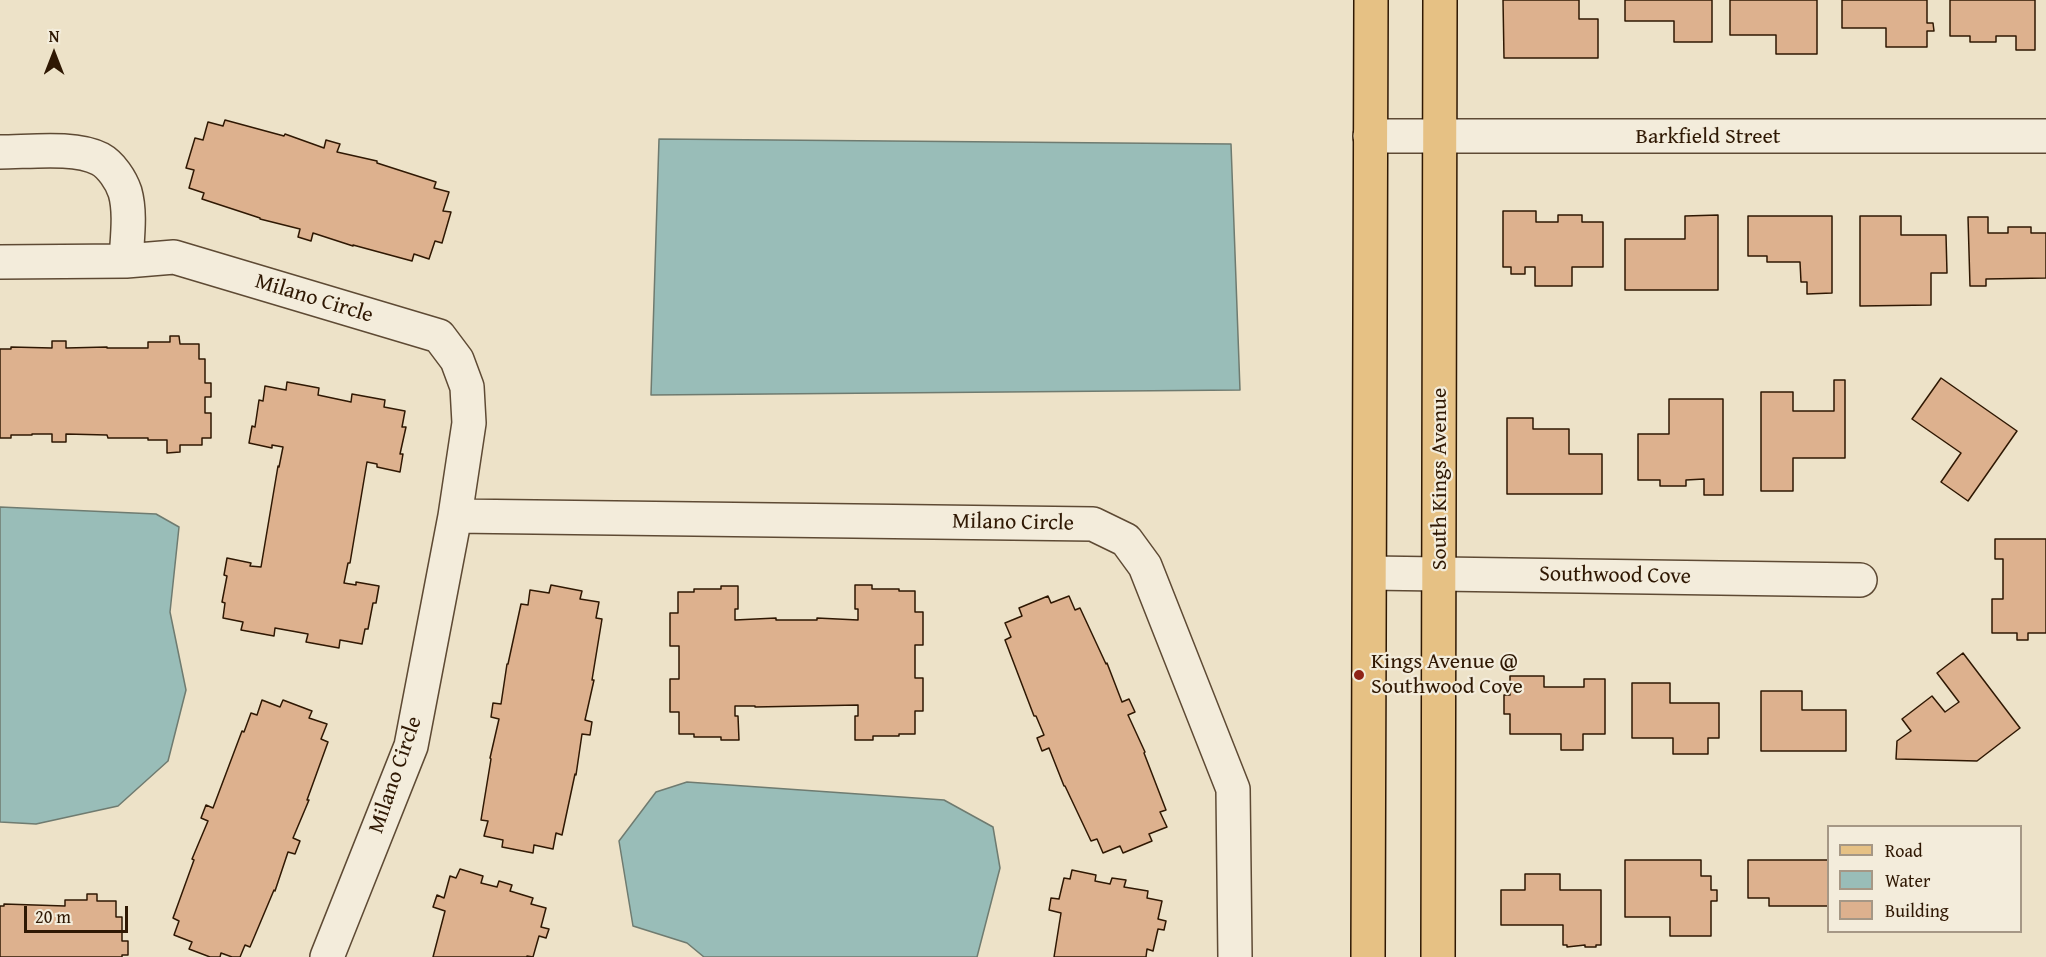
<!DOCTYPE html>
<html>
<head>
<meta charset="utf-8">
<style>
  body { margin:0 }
  #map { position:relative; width:2046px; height:957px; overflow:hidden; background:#ede2c8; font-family:"Gentium Book Plus",serif }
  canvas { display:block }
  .legend { position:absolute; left:1827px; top:825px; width:195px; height:108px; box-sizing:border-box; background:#f3ecdb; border:2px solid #a59785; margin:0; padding:8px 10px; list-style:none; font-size:18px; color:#2f1803 }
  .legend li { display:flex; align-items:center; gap:12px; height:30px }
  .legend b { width:30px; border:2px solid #a59785 }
  .north { position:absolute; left:24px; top:24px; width:60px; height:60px; -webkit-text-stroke:4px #f3ecdb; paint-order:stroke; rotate:0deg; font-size:16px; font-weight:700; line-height:24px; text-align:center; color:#2f1803 }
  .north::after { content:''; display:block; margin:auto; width:21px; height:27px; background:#2f1803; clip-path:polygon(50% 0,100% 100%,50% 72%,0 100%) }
  .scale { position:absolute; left:24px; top:906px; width:104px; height:27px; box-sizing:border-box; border:3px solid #2f1803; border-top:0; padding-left:8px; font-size:18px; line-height:21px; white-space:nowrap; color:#2f1803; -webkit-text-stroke:4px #f3ecdb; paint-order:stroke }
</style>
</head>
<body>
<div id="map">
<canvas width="2046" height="957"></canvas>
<ul class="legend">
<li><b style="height:8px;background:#e6c184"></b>Road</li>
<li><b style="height:16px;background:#99bdb8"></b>Water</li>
<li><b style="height:16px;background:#ddb18e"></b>Building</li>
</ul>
<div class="north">N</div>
<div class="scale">20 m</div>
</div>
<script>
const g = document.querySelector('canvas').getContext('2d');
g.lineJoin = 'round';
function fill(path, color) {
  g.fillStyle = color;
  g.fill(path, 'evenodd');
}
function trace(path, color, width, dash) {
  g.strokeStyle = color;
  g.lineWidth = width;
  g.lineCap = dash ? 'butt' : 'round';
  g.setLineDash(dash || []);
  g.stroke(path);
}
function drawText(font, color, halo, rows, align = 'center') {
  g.font = font + ' "Gentium Book Plus",serif';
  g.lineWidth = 4.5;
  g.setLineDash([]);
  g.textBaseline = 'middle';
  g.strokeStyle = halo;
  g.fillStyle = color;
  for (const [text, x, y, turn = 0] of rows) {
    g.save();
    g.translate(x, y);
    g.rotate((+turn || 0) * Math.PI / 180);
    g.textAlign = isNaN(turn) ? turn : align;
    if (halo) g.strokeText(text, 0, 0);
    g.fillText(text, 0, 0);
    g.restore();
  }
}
const water = new Path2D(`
  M659 139 1231 144 1240 390 651 395Z
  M0 507 156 514 179 527 170 612 186 690 168 761 118 806 36 824 0 822Z
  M687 782 944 800 993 827 1000 868 977 957H704L687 943 633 926 619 841 656 792Z`);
const building = new Path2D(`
  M1503 0H1579V19H1598V58H1504Z
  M1625 0H1712V42H1674V21H1625Z
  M1730 0H1817V54H1776V35H1730Z
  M1842 0H1927V23H1933L1934 31H1927V47H1886V28H1842Z
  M1950 0H2035V50H2016V36H1996V42H1970V36H1950Z
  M225 120 284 136 285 134 324 148 326 140 340 144 337 152 377 161V163L436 182 434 188 449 192 443 211 451 212 442 243 435 241 429 259 414 254 412 261 353 245V246L313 233 311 241 298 237 300 229 260 219V218L202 199 204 193 189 188 194 170 186 168 195 138 203 140 208 122 223 126Z
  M1503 211H1536V222H1558V215H1582V222H1603V267H1572V286H1535V267H1525V274H1511V267H1503Z
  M1718 215V290H1625V239H1685V216Z
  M1748 216H1832V293L1807 294V282H1801L1800 262H1767V256H1748Z
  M1860 216H1901V235H1946L1947 273H1931V305L1860 306Z
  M1968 217H1988V233H2008V227H2031V233H2046V278L1986 279V286H1970Z
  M170 336H179L180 344H199V359H205V383H211V397H205V413H211V438H202V445H180V452L167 453V440H148V438H108L107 435 66 434V442H52V434H32V435H11V438H0V349H11V347L52 348V341H66V348L107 347V348H148V342H170Z
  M1941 378 2017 431 1968 501 1941 482 1961 453 1912 419Z
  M1834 380H1845V458H1793V491H1761V392H1793V411H1834Z
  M287 382 319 388 318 395 351 402 352 394 385 400 384 407 405 411 402 427H406L400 454H403L400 472 377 467V464L367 462 350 563H348L344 583 356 585V582L379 586 376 603H373L368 629H365L362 644 340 640 339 648 306 642 308 634 275 628 274 636 241 630 243 622 223 618 225 603 222 602 227 576 224 575 227 558 251 563 250 566 261 567 278 466 279 467 283 447 272 445V448L249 443 252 426 255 427 259 400 263 401 265 386 286 390Z
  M1669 399H1723V495H1704V479L1686 480V486H1660V480H1638V434H1669Z
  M1507 418H1533V429H1569V454H1602V494H1507Z
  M1995 539H2046V633H2028V640H2017V633H1992V599H2003V559H1995Z
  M551 585 582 591 580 599 599 602 596 618 602 619 592 680H594L585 720 592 722 590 735 582 734 576 775 575 774 562 835 556 833 553 849 534 845 533 853 502 847 503 840 484 836 488 821 481 820 491 759 490 758 499 719 491 717 493 703 501 704 507 664H508L521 604 528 605 530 590 549 593Z
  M855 585H872V589H899V591H915V612H923V645H915V678H923V711H915V734H899V736H873V740H855V716H858V705L755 707V706H735V716H738L739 740H721V737H694V734H679V712H670V679H679V646H670V613H678V592H694V589H721V586H738V609H735V620L776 618V620H817V618L858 620V609H855Z
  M1048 596 1051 603 1069 596 1075 610 1080 608 1106 664 1107 663 1122 702 1129 699 1135 712 1128 715 1145 752 1144 753 1166 810 1160 812 1167 827 1149 834 1152 841 1123 853 1120 846 1103 853 1097 839 1091 841 1065 786H1064L1049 748 1042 751 1037 738 1044 735 1036 716H1034L1005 640 1011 637 1005 623 1022 616 1019 608Z
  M1963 653 2020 728 1977 761 1896 759 1897 741 1911 731 1902 719 1932 696 1945 712 1959 702 1937 673Z
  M1510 676H1544V687H1584V679H1605V734H1583V750H1561V734H1510V714H1504V695H1510Z
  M1632 683H1670V703H1719V738H1708V754H1673V738H1632Z
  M1761 691H1802V710H1846V751H1761Z
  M262 700 280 707 283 700 312 711 309 718 327 724 321 739 328 742 307 800H309L293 838 300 841 295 854 288 852 275 891 274 890 250 947 245 945 240 957H232L221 953 220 957H210L189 949 192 942 174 935 179 921 173 918 194 860 192 859 208 821 201 818 206 805 213 808 242 731 244 732 251 713 257 715Z
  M1625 860H1701V876H1711V890H1717V901H1711V936H1670V917H1625Z
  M1748 860H1828V906H1769V898H1748Z
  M460 869 483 876 481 883 497 887 499 881 512 885 510 891 533 898 531 904 546 908 541 927 549 929 546 938 539 936 533 957 527 956V957H433L445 911 433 907 437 895 444 898 450 876 456 878Z
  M1072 870 1096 875 1095 881 1110 884 1112 878 1126 880 1124 887 1148 891 1147 898 1162 901 1158 919 1166 921 1164 930 1158 929 1153 951 1147 949 1146 957H1054L1061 913 1049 910 1051 898 1059 899 1064 878 1070 879Z
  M1525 874H1560V890H1601V945H1596V947H1585V945L1567 947V945H1563V925H1501V890H1525Z
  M87 894H97V901H116V917H122V941H128V955H122V957H0V906H4V904L65 906V900H87Z`);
const minor = new Path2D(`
  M1370 136H2046
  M0 152C29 152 75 146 100 159 111 165 121 180 125 192 131 213 127 239 126 261
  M0 262 126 261 174 257 439 336 457 360 467 387 469 423 455 516 411 746 327 957
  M455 516 1093 524 1126 540 1145 566 1233 789 1235 957
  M1370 573 1860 580`);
const major = new Path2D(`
  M1368 957 1371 0
  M1438 957 1440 0`);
const markers = [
  [1359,675,6,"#8f2418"]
];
const streetNames = [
  ["Barkfield Street",1708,137],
  ["Milano Circle",314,299,17],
  ["South Kings Avenue",1440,479,-90],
  ["Milano Circle",1013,523,1],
  ["Southwood Cove",1615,576,1],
  ["Milano Circle",396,775,-71]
];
const poiNames = [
  ["Kings Avenue @",1371,662],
  ["Southwood Cove",1371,687]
];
fill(water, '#99bdb8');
trace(water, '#6f7b70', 1.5);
fill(building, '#ddb18e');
trace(building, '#2f1803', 1.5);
trace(minor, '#5e4a34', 36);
trace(major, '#2f1803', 36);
trace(minor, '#f3ecdb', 33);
trace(major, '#e6c184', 33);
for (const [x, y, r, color] of markers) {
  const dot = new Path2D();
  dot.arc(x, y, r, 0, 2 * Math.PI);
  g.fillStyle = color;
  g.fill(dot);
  trace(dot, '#f3ecdb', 2);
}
drawText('22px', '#2f1803', '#f3ecdb', streetNames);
drawText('22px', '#2f1803', '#f3ecdb', poiNames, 'left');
</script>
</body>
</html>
